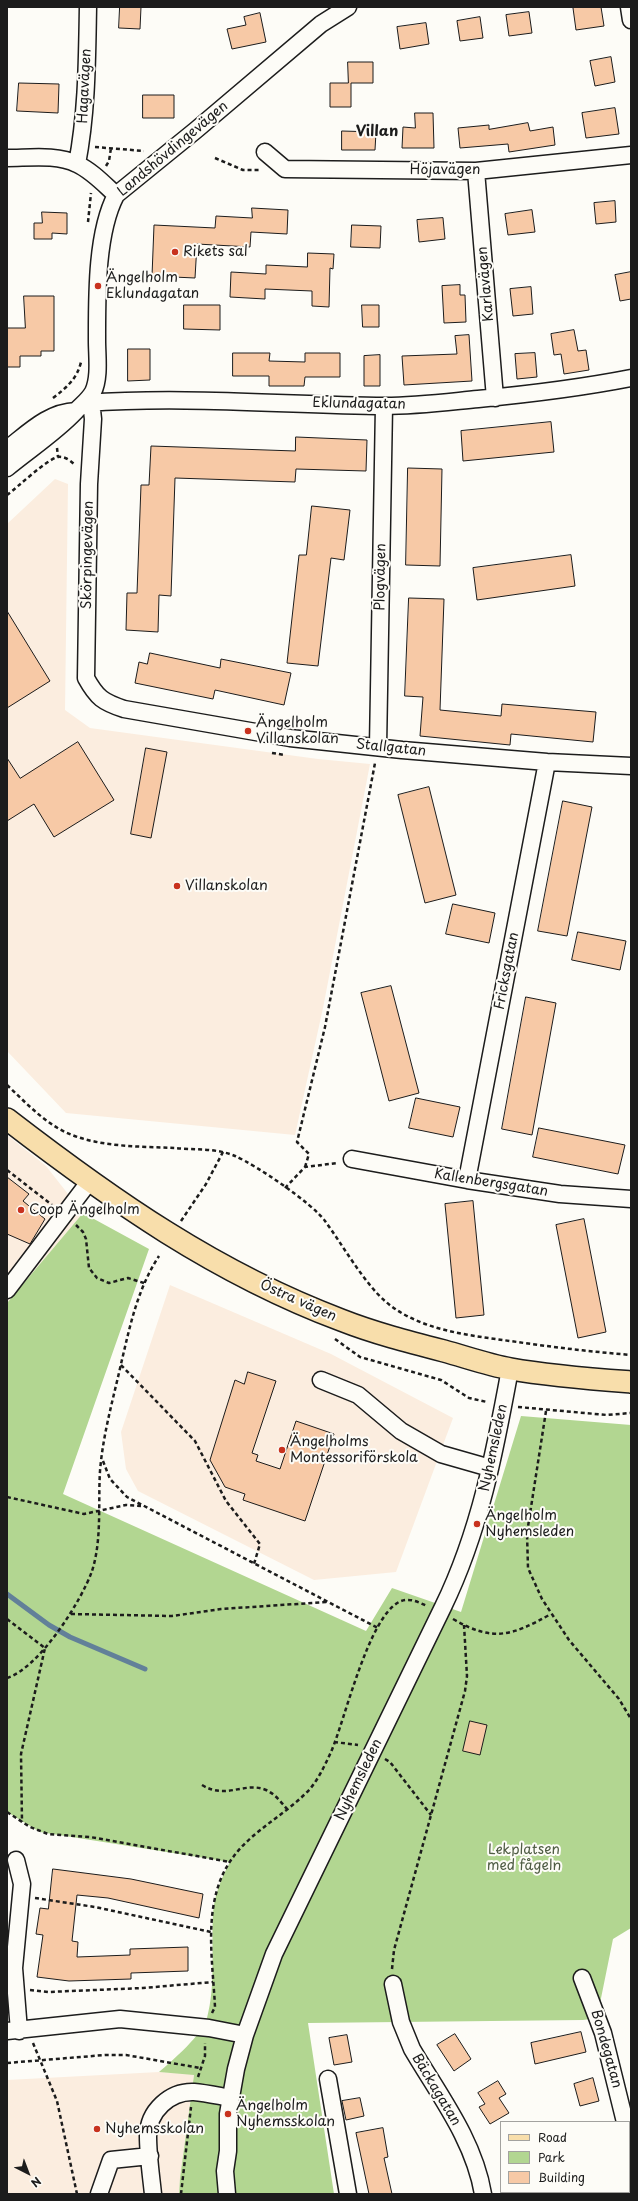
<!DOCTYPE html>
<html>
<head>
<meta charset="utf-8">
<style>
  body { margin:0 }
  #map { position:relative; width:638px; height:2201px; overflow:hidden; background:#fdfcf7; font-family:"Playpen Sans",sans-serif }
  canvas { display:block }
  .frame { position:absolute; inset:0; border:8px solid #1c1c1c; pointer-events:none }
  .legend { position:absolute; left:500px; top:2121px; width:130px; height:72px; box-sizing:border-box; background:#fdfcf7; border:1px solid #a3a29f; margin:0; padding:5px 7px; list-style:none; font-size:12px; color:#1c1c1c }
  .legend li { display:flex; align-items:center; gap:8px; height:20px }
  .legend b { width:20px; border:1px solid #a3a29f }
  .north { position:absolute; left:8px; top:2153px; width:40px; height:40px; -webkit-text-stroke:3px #fdfcf7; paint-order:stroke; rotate:138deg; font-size:11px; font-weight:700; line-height:16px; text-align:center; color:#1c1c1c }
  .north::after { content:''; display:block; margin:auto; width:14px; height:18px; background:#1c1c1c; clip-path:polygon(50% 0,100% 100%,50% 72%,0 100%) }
</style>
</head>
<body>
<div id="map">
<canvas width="638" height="2201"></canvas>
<div class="frame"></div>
<ul class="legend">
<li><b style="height:5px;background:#f8deab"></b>Road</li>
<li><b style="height:11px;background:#b2d691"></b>Park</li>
<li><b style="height:11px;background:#f7c9a6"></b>Building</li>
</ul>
<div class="north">N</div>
</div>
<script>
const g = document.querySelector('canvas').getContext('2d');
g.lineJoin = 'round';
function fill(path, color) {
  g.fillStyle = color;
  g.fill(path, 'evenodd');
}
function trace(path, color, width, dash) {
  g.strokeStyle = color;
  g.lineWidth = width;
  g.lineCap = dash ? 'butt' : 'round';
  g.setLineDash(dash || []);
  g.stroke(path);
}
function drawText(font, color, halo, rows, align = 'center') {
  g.font = font + ' "Playpen Sans",sans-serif';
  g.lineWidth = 4;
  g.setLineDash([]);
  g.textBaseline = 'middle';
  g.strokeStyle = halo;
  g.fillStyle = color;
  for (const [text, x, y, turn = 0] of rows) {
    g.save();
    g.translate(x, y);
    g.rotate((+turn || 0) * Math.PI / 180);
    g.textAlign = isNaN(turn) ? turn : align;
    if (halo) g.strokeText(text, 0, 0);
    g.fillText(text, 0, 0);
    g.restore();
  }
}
const built = new Path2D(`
  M55 479 68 484 65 710 90 728 318 759 370 764 323 1008 295 1135 66 1113 7 1051V524Z
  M7 1135 46 1166 83 1213 7 1303Z
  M170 1285 331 1354 453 1418 396 1572 314 1580 138 1491 126 1469 121 1432Z
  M159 2072 194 2074 180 2178 179 2194H7V2080Z`);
const green = new Path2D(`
  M83 1213 149 1249 63 1494 366 1631 392 1588 461 1612 521 1416 631 1425V1928L613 1939 597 2018 583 2020 308 2023 334 2194H179L180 2178 194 2075 159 2072C172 2061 203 2034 207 2018 216 1984 211 1948 213 1914 214 1895 222 1877 230 1862L40 1832 7 1812V1303Z`);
const stream = new Path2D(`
  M7 1594 49 1625 70 1637 145 1669`);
const building = new Path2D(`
  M120 7H141L140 29 119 28Z
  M581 7H601L604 26 576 30 573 8Z
  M529 12 532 33 509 36 506 15Z
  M260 13 266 42 232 49 227 29 246 25 244 17Z
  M480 17 483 38 460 41 457 21Z
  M426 23 429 44 400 49 397 27Z
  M611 57 615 82 595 86 590 61Z
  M348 62H373V83H351V107H330V83H348Z
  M19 83 59 84 58 113 17 111Z
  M143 95H174V118H143Z
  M615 108 619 134 586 138 582 113Z
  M415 113H433L434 148H402L403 127 415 128Z
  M528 123 530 131 553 127 555 145 509 152 508 144 460 148 458 128 489 125V129Z
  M342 131 376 132 375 150H342Z
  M615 201 616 222 596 224 594 203Z
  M252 208 288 210 287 234 251 232 250 247 197 244 195 278 152 276 154 225 215 228 216 216 252 218Z
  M532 210 535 232 508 235 505 214Z
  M42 212 67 213V234L52 233V239H34V223H42Z
  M443 218 445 239 419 242 417 220Z
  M352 225 381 226 380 248 351 247Z
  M308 253 334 254 333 269 330 268 329 307 312 306V291L265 289V299L230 297 231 272 266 274V265L307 267Z
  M631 272V299L620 301 615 275Z
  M460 285V295H465L466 322 444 323 442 286Z
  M531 287 533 314 513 316 510 289Z
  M24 296H54V351H41V356H20V367H7V328H25Z
  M184 305H220V330L184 329Z
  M362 305H379V327H363Z
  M574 330 578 351 586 350 589 370 564 374 561 354 554 355 551 334Z
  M469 335 472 381 404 385 402 356 457 354 455 336Z
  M128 349H150V380L128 381Z
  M233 353H270L269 361 305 362V353H340V377H305L304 386H269V376H233Z
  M535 353 537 377 517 379 515 354Z
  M380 355V386H364V356Z
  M551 422 554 452 463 461 461 431Z
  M296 437 367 440 366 471 296 469 295 482 175 478 171 596 159 595 158 632 126 630 127 593H137L141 485H149L151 446 295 451Z
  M408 468 442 469 440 566 406 565Z
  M312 506 350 510 344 560 331 558 318 666 287 663 299 555H306Z
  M571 555 575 586 477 600 473 568Z
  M409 598 444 599 440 710 501 716 502 704 596 712 593 742 511 734 510 745 420 736 423 697 405 696Z
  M7 611 50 681 7 708Z
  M150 653 220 668 221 659 291 673 284 705 215 690 213 699 135 683 139 662 147 664Z
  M78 742 114 800 54 837 34 804 7 821V758L20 778Z
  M146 748 167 752 151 838 131 834Z
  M429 787 456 895 425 903 398 795Z
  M563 801 592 807 567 936 538 931Z
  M453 904 495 913 489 943 446 934Z
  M578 932 626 941 620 970 572 960Z
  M391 986 419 1093 389 1101 361 993Z
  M526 997 556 1003 532 1135 502 1129Z
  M416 1098 460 1107 453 1137 409 1128Z
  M539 1128 625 1145 618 1174 533 1157Z
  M7 1177 29 1194 23 1201 45 1219 30 1244 7 1234Z
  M473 1201 484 1315 456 1318 445 1204Z
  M584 1219 606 1332 578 1338 556 1225Z
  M248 1372 276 1381 252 1453 258 1455 256 1461 280 1469 296 1421 334 1434 305 1521 243 1500 245 1494 225 1487 210 1460 235 1380 244 1384Z
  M470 1721 487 1725 480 1755 463 1751Z
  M53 1869 131 1879 203 1894 199 1918 108 1898 77 1895 72 1941 78 1942 77 1957 130 1955V1949L188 1947V1971L131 1973V1979L69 1981 37 1977 43 1935 36 1934 40 1908 48 1909Z
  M581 2032 586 2052 535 2064 531 2043Z
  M455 2034 471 2059 454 2071 437 2045Z
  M347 2035 352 2062 334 2065 329 2038Z
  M593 2078 599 2101 580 2106 574 2084Z
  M498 2081 506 2094 499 2098 509 2113 490 2124 479 2107 485 2104 478 2093Z
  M360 2098 364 2116 346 2120 342 2101Z
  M383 2128 388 2157 384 2158 392 2194H369L356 2133Z`);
const path = new Path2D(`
  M95 147 144 151
  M215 158 243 170H261
  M106 166 109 161 111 148
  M88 222 91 193
  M53 398C66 388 77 379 81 362
  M57 448 58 457
  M7 495C18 487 47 459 58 457 65 456 71 461 75 465
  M272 753 285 755
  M7 1085C21 1098 34 1112 50 1123 84 1148 134 1146 175 1148 194 1150 217 1148 235 1156 256 1165 312 1203 325 1221 342 1244 364 1283 385 1301 421 1333 478 1336 524 1343 560 1348 595 1352 631 1355
  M305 1167 309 1154 297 1142 325 1027 375 763
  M7 1170 52 1205
  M285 1188 305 1167 337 1163
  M181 1221 206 1184 223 1152
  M76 1225 83 1232 86 1239 89 1268 97 1278 109 1283 128 1278 144 1283
  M335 1339 360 1357 441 1380 469 1398 487 1402
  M121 1365 195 1441 226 1501 260 1544 254 1564
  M518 1407 607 1415 631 1413
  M546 1411 527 1533 528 1568 542 1599 569 1640 619 1699 631 1719
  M103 1461 110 1479 127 1497 378 1628
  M7 1497 84 1514 126 1505 141 1506
  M71 1614 172 1616 221 1609 327 1602
  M7 1619 45 1648 21 1754 22 1822
  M453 1619C494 1643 513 1635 551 1614
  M7 1678C39 1668 81 1602 92 1571 102 1540 98 1504 100 1471 103 1434 113 1400 121 1364 130 1326 137 1290 159 1256
  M334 1742 358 1745
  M385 1759 390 1762 431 1815
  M202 1785C226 1800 245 1781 266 1790 275 1794 281 1802 287 1809
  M7 1812 30 1827 48 1834 90 1837 230 1862
  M35 1898 95 1907 211 1932
  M392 1969 394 1950 465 1691 467 1676 464 1625
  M30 1990 48 1992 143 1988 213 1982
  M212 2013 215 2007C213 1965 205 1921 220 1881 237 1836 280 1821 310 1789 319 1778 325 1765 331 1752 345 1720 368 1618 399 1602 409 1597 418 1602 427 1606
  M33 2043 57 2101 77 2194
  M7 2063 105 2055H126L200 2068
  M198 2077 205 2056V2043
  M181 2194 191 2107`);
const minor = new Path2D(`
  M629 7 631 20
  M265 152 285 169 476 171 631 155
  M7 158C29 158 57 154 77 164 92 171 104 184 116 195
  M77 164C87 112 87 60 88 7
  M476 171 495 398
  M86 403 92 410 93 419 89 484 86 678C97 698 103 702 124 709L290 738 402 750 547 762 631 766
  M86 403C186 396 285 405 385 406 416 406 447 402 478 399 530 394 580 388 631 378
  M7 449C28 433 48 412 76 411
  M7 468C30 449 55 433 75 412 81 405 88 401 93 392 100 378 97 356 97 341 97 297 96 233 116 195L196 130 321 24 348 7
  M378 747 384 406
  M352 1159 467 1180 560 1194 631 1199
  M467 1180 547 762
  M7 1290 89 1182
  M321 1380 358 1395 401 1431 441 1454 490 1468
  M16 1860 22 1884 14 1968 19 2031
  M582 1978 603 2033 625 2122
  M393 1984 401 2022 412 2049C439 2095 474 2140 483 2194
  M7 2031 120 2019 209 2028 245 2035
  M328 2079 348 2194
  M629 2137 631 2145
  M99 2194 111 2160 150 2156
  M153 2194C151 2175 148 2155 148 2136 148 2111 170 2091 194 2092 206 2093 219 2096 231 2098
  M227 2194 225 2171 228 2151V2114L236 2069 245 2035 274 1954 443 1607C480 1531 495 1451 510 1369`);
const major = new Path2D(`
  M7 1119C112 1200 216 1273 341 1320 374 1333 409 1342 444 1351 466 1357 488 1365 511 1369 550 1376 591 1379 631 1382`);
const markers = [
  [175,252,4,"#c8321e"],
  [98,286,4,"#c8321e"],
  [248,731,4,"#c8321e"],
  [177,886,4,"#c8321e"],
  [21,1210,4,"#c8321e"],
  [282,1450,4,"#c8321e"],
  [477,1524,4,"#c8321e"],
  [228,2114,4,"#c8321e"],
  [97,2129,4,"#c8321e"]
];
const streetNames = [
  ["Hagavägen",85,86,-87],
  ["Landshövdingevägen",173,149,-40],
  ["Höjavägen",445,170],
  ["Karlavägen",486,284,-95],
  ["Eklundagatan",359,404,1],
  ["Skörpingevägen",88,555,-89],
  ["Plogvägen",381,577,-89],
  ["Stallgatan",391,748,6],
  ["Fricksgatan",507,971,-79],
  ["Kallenbergsgatan",491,1183,9],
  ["Östra vägen",298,1301,24],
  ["Nyhemsleden",494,1448,-78],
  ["Nyhemsleden",359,1780,-64],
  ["Bondegatan",606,2049,74],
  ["Bäckagatan",436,2090,59]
];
const poiNames = [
  ["Rikets sal",183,252],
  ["Ängelholm",106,278],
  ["Eklundagatan",106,294],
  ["Ängelholm",256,723],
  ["Villanskolan",256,739],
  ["Villanskolan",185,886],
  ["Coop Ängelholm",29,1210],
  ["Ängelholms",290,1442],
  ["Montessoriförskola",290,1458],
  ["Ängelholm",485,1516],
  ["Nyhemsleden",485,1532],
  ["Ängelholm",236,2106],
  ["Nyhemsskolan",236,2122],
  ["Nyhemsskolan",105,2129]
];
const parkNames = [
  ["Lekplatsen",524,1850],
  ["med fågeln",524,1866]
];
const neighbourhoodNames = [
  ["Villan",377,132]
];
fill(built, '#fbeddf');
fill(green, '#b2d691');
trace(stream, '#628099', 5);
fill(building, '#f7c9a6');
trace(building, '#1c1c1c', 1);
trace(minor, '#1c1c1c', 19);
trace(major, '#1c1c1c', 24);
trace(path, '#1c1c1c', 2.5, [4, 3]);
trace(minor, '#fdfcf7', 16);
trace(major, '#f8deab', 21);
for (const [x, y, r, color] of markers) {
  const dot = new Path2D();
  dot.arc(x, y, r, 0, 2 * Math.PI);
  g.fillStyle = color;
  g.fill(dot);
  trace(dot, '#fdfcf7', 1.5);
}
drawText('14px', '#1c1c1c', '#fdfcf7', streetNames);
drawText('14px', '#1c1c1c', '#fdfcf7', poiNames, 'left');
drawText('14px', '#505d45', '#fdfcf7', parkNames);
drawText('bold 15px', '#1c1c1c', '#fdfcf7', neighbourhoodNames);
</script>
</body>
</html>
